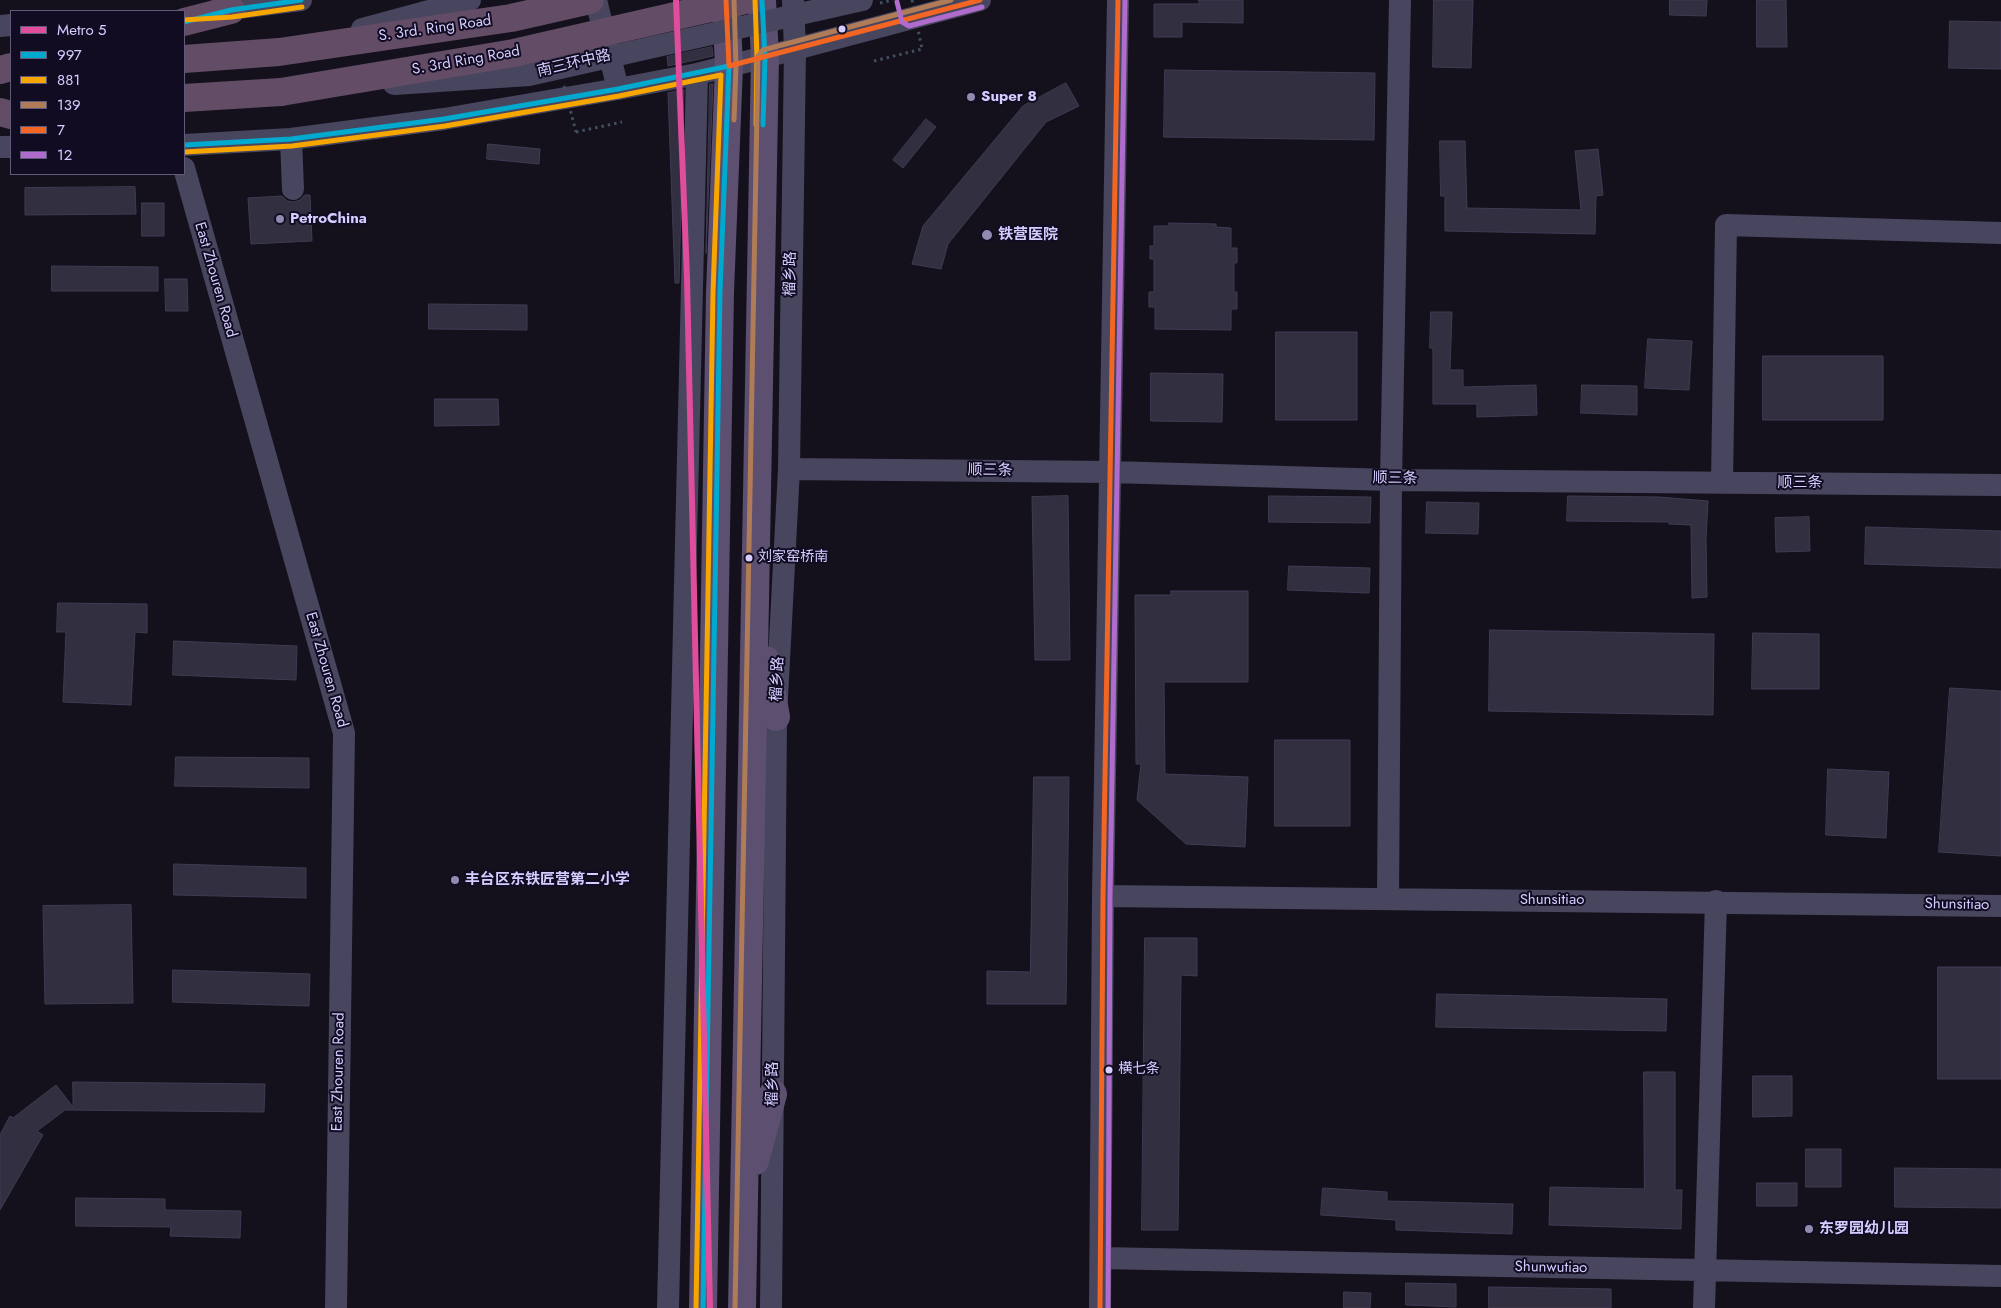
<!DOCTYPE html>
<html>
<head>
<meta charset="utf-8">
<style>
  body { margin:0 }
  #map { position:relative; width:2001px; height:1308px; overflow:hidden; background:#14111d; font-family:Jost,sans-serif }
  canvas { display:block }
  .legend { position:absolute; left:10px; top:10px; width:175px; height:165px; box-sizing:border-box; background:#110c22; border:1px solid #5f597a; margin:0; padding:6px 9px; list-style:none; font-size:15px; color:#d5cdff }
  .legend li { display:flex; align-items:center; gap:10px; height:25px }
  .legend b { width:25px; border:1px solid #5f597a }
</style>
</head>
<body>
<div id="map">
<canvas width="2001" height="1308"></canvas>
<ul class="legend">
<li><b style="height:6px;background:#df4d9c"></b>Metro 5</li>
<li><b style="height:6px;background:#00a9ce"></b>997</li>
<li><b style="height:6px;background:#f7a600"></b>881</li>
<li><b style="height:6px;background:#b07c57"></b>139</li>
<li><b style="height:6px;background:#f26522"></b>7</li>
<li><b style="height:6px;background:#b06ccc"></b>12</li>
</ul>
</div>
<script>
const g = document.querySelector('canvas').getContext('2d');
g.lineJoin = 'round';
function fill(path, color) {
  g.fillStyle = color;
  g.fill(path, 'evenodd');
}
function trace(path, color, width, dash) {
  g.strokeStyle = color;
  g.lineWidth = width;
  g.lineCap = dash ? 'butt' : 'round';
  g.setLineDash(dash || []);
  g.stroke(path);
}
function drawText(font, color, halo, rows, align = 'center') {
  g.font = font + ' Jost,"Noto Sans SC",sans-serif';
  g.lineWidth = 4;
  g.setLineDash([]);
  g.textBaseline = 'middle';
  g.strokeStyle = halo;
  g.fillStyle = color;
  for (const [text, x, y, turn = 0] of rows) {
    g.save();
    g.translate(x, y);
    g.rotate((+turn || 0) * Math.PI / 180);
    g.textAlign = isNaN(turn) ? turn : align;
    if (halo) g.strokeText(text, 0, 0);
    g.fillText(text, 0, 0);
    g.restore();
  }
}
const building = new Path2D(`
  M1199 0H1243V23L1182 22V37H1154V4H1199Z
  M1434 0H1473L1471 68 1433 67Z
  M1670 0H1707L1706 16 1670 15Z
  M1757 0H1786L1787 47H1757Z
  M1950 21 2001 22V69L1949 68Z
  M712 47 713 56 668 66 667 57Z
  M1165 70 1375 73 1374 140 1164 137Z
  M1066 83 1079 106 1046 122 948 244 941 269 912 264 923 226 1023 106Z
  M710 84H713L706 253Z
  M684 90 679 283H675L668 93Z
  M926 119 936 127 903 168 893 160Z
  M1440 141H1465L1467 208 1581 210 1575 151 1598 149 1603 195 1596 196 1595 234 1445 231V196H1441Z
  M488 144 540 149 539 164 487 159Z
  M135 187 136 214 25 215V188Z
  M305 195H310L312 241 251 244 248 198 282 196 287 201 294 202 300 200Z
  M142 203H164V236H142Z
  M1169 223 1216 224V227L1231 228V248H1237V263H1234V292H1237V309H1231V330L1155 329V307H1149V292H1154V259H1150V246H1154V226H1169Z
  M52 266 158 267V291H52Z
  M165 279H187L188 311H166Z
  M429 304 527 305V330L429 329Z
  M1431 312H1452L1450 370H1463V387L1536 385 1537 415 1477 417V404H1433V348H1430Z
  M1276 332H1357V420H1276Z
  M1648 339 1692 341 1689 390 1645 388Z
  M1763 356H1883V420H1763Z
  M1151 373 1223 374 1222 422 1151 421Z
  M1582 385 1637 386V415L1581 413Z
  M435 399H498L499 425 435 426Z
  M1068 496 1070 660H1035L1032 497Z
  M1269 496 1371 497 1370 523 1269 522Z
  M1568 496 1659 497 1708 501 1706 539 1707 597 1692 598 1691 525 1669 524V522L1567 521Z
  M1427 502 1479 503 1478 534 1426 533Z
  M1809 517 1810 551 1776 552 1775 518Z
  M1866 527 2001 531V568L1865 564Z
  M1289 566 1370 568 1369 593 1288 590Z
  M1171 591H1248V682H1164L1165 774 1248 777 1245 847 1186 844 1137 800 1141 764H1136L1135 595H1171Z
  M58 603 147 604V633L135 632 131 705 63 702 66 632H57Z
  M1490 630 1714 634 1713 715 1489 711Z
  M1753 633 1819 634V689H1752Z
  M174 641 297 646 296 680 173 675Z
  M1950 688 2001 691V856L1939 852Z
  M1275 740H1350V826H1275Z
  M176 757 309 758V788L175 786Z
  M1828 769 1889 772 1886 838 1826 835Z
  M1034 777H1069L1066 1004H987V971L1030 972Z
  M174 864 306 868V898L174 895Z
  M131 905 133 1003 45 1004 43 906Z
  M1145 938H1197V976L1181 975 1178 1230H1142Z
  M1938 967H2001V1079H1938Z
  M173 970 310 974 309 1006 173 1002Z
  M1437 994 1667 999 1666 1031 1436 1027Z
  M1644 1072H1675V1190H1682L1681 1229 1549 1225 1550 1187 1644 1189Z
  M1753 1076H1792V1116L1753 1117Z
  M73 1082 265 1084 264 1112 65 1110 37 1131 43 1135 0 1210V1135L10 1116 13 1118 56 1085 73 1107Z
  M1806 1149H1841V1187H1806Z
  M1895 1168 2001 1169V1208L1895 1207Z
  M1757 1183H1797V1206H1757Z
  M1323 1188 1387 1192V1201L1513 1204 1512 1234 1396 1230V1220L1321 1215Z
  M76 1198 165 1199V1210L241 1211 240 1238 170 1236 171 1227 76 1226Z
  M1406 1283 1456 1284V1307L1406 1305Z
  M1489 1287 1611 1289V1308H1489Z
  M1344 1292 1371 1293 1370 1308H1344Z`);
const path = new Path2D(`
  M874 61 922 49
  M576 132 622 122`);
const minor = new Path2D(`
  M596 0 618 89
  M215 11 301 0
  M0 26 11 25
  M362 29 470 0
  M291 139 293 189
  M184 145 291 139 444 119 618 89 697 74 765 57 980 0
  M0 147H11
  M184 168 344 733 336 1308
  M789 469 1111 472 1391 480 2001 485
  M1722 482 1726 225 2001 233
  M1103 896 2001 906
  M1388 899 1391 480 1400 0
  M1101 1258 2001 1276
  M668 1308 697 74
  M771 1308 776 717 789 469 795 50 793 0
  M1100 1308 1103 896 1118 0
  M1704 1308 1716 901`);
const major = new Path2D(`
  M766 660 776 717
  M755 1161 773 1094
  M703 1308 720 292 729 66 726 4
  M742 1308 765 57 762 0`);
const highway = new Path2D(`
  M184 22 231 10
  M184 59 279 52 511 18 590 0
  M0 70 11 67
  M184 98 281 92
  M0 112 11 115`);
const pathBridge = new Path2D(`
  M912 0 922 49
  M880 3 893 0
  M564 86 576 132`);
const minorBridge = new Path2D(`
  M394 84 529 75 862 0`);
const highwayBridge = new Path2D(`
  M281 92 514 53 745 0`);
const bus1 = new Path2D(`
  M762 0 765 57 763 125
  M184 22 231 10 301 0
  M184 145 291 139 444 119 618 89 729 66 720 292 703 1308`);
const bus2 = new Path2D(`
  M755 0 757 57 756 125
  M184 20 232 17 302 7
  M184 152 292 146 445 126 619 96 721 75 713 292 696 1308`);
const bus3 = new Path2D(`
  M734 0 736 66 734 120
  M735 1308 758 56 763 50 951 0`);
const bus4 = new Path2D(`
  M726 0 729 66 980 0
  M1100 1308 1103 896 1118 0`);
const bus5 = new Path2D(`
  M897 2 902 22 909 26 982 7
  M1108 1308 1110 896 1125 0`);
const metro1 = new Path2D(`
  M676 0 687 278 710 1308`);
const markers = [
  [842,29,4.5,"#d5cdff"],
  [971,97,5,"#918bb0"],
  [280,219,5,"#918bb0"],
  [987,235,6,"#918bb0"],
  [749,558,4.5,"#d5cdff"],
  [455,880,5,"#918bb0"],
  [1109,1070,4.5,"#d5cdff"],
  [1809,1229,5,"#918bb0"]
];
const busNames = [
  ["刘家窑桥南",758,558],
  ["横七条",1118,1070]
];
const streetNames = [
  ["S. 3rd. Ring Road",435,29,-8],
  ["S. 3rd Ring Road",466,61,-10],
  ["南三环中路",574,64,-13],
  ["榴乡路",791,274,-89],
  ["East Zhouren Road",215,280,74],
  ["顺三条",990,471,1],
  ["顺三条",1395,479,1],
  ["顺三条",1800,483],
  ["East Zhouren Road",326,670,74],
  ["榴乡路",778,679,-87],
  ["Shunsitiao",1552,900],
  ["Shunsitiao",1957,905,1],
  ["East Zhouren Road",339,1072,-89],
  ["榴乡路",773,1084,-90],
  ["Shunwutiao",1551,1268,1]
];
const poiNames = [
  ["Super 8",981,97],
  ["PetroChina",290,219],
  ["铁营医院",998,235],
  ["丰台区东铁匠营第二小学",465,880],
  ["东罗园幼儿园",1819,1229]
];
fill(building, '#322f40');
trace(building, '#403b52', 1);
trace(path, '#424f5e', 3, [2.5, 4]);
trace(minor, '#48465e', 22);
trace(major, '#5c4f70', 28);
trace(highway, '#634c65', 28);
trace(pathBridge, '#424f5e', 3, [2.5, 4]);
trace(minorBridge, '#48465e', 22);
trace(highwayBridge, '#634c65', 28);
trace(bus1, '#00a9ce', 5);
trace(bus2, '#f7a600', 5);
trace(bus3, '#b07c57', 5);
trace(bus4, '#f26522', 5);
trace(bus5, '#b06ccc', 5);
trace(metro1, '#df4d9c', 6);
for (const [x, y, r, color] of markers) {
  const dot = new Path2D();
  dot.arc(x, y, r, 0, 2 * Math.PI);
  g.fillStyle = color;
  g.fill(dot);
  trace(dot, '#110c22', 2);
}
drawText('14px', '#d5cdff', '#110c22', busNames, 'left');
drawText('15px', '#d5cdff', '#110c22', streetNames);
drawText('bold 15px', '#d5cdff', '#110c22', poiNames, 'left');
</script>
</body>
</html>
